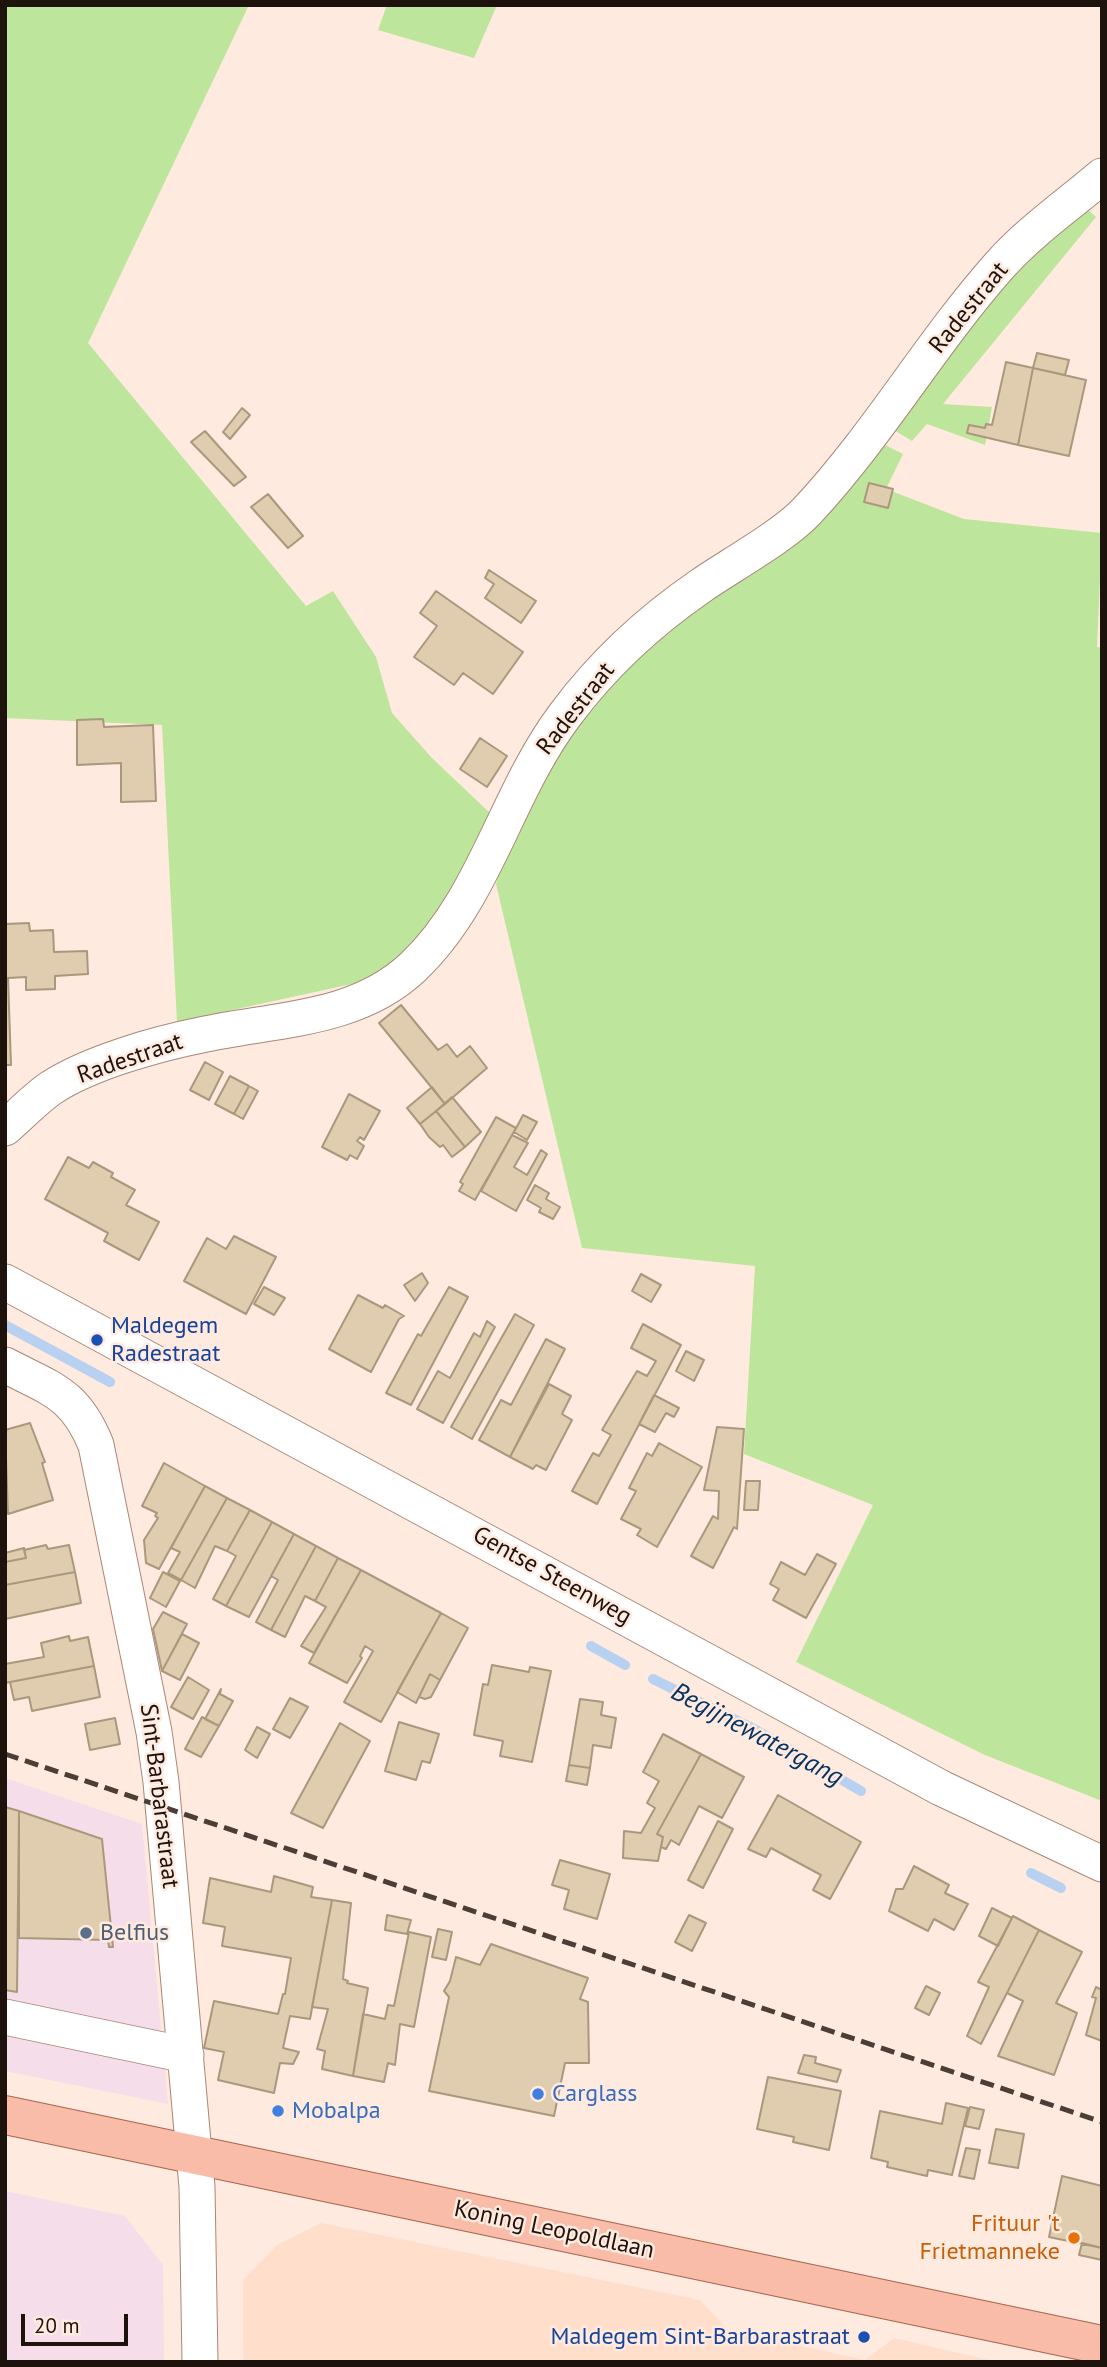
<!DOCTYPE html>
<html>
<head>
<meta charset="utf-8">
<style>
  body { margin:0 }
  #map { position:relative; width:1107px; height:2367px; overflow:hidden; background:#ffeadf; font-family:"PT Sans",sans-serif }
  canvas { display:block }
  .frame { position:absolute; inset:0; border:7px solid #1e130c; pointer-events:none }
  .scale { position:absolute; left:21px; top:2314px; width:107px; height:32px; box-sizing:border-box; border:4px solid #1e130c; border-top:0; padding-left:9px; font-size:21px; line-height:24px; white-space:nowrap; color:#1e130c; -webkit-text-stroke:5px #ffeadf; paint-order:stroke }
</style>
</head>
<body>
<div id="map">
<canvas width="1107" height="2367"></canvas>
<div class="frame"></div>
<div class="scale">20 m</div>
</div>
<script>
const g = document.querySelector('canvas').getContext('2d');
g.lineJoin = 'round';
function fill(path, color) {
  g.fillStyle = color;
  g.fill(path, 'evenodd');
}
function trace(path, color, width, dash) {
  g.strokeStyle = color;
  g.lineWidth = width;
  g.lineCap = dash ? 'butt' : 'round';
  g.setLineDash(dash || []);
  g.stroke(path);
}
function drawText(font, color, halo, rows, align = 'center') {
  g.font = font + ' "PT Sans",sans-serif';
  g.lineWidth = 5;
  g.setLineDash([]);
  g.textBaseline = 'middle';
  g.strokeStyle = halo;
  g.fillStyle = color;
  for (const [text, x, y, turn = 0] of rows) {
    g.save();
    g.translate(x, y);
    g.rotate((+turn || 0) * Math.PI / 180);
    g.textAlign = isNaN(turn) ? turn : align;
    if (halo) g.strokeText(text, 0, 0);
    g.fillText(text, 0, 0);
    g.restore();
  }
}
const commercial = new Path2D(`
  M5 1778 142 1824 168 2104 5 2071Z
  M5 2191 125 2216 163 2265 164 2362H5Z`);
const built = new Path2D(`
  M321 2223 700 2300 728 2330 865 2360 894 2338 997 2362H243V2280L277 2245Z`);
const green = new Path2D(`
  M5 5H249L88 343 306 606 333 591 376 657 392 713 431 757 490 813 465 873 439 919 401 957 361 982 177 1022 162 725 5 718Z
  M387 5H497L474 58 378 30Z
  M1082 204 1096 217 943 404 992 407 985 445 927 424 912 441 889 427 976 305Z
  M879 442 903 454 886 489 964 519 1102 533 1097 647 1102 648V1801L985 1755 796 1662 873 1505 744 1454 755 1266 582 1248 496 884 513 825 589 699Z`);
const stream = new Path2D(`
  M5 1325 110 1382
  M591 1646 625 1665
  M653 1679 756 1730 861 1791
  M1031 1873 1061 1888`);
const building = new Path2D(`
  M1037 353 1069 360 1065 375 1033 368Z
  M1006 362 1033 368 1018 445 967 433 969 425 985 428 986 424 992 425Z
  M1033 368 1086 380 1069 456 1018 445Z
  M242 408 250 415 230 439 223 432Z
  M205 431 246 477 234 486 191 442Z
  M869 483 893 489 888 508 864 502Z
  M268 494 303 536 288 548 251 507Z
  M489 570 536 601 521 623 485 598 494 584 485 578Z
  M436 591 523 652 493 694 463 673 454 685 414 657 437 626 420 613Z
  M103 719 104 727 153 725 156 801 121 802V763L77 765V720Z
  M480 738 507 756 487 787 460 769Z
  M29 923 30 931 53 930 54 952 87 951 88 974 55 976V989L26 990V977L8 978 11 1065H5V924Z
  M401 1005 438 1050 447 1044 457 1057 470 1046 487 1068 445 1104 379 1023Z
  M205 1062 223 1072 209 1100 190 1090Z
  M230 1076 249 1086 234 1114 215 1104Z
  M249 1086 258 1091 243 1119 234 1114Z
  M432 1087 445 1104 420 1124 407 1108Z
  M349 1094 380 1111 364 1140 360 1137 357 1141 364 1146 357 1159 350 1155 347 1160 322 1147Z
  M452 1097 481 1132 465 1147 436 1111Z
  M436 1111 465 1147 452 1157 443 1145 440 1147 429 1137 420 1124Z
  M523 1115 537 1122 527 1140 514 1132Z
  M496 1117 516 1128 475 1200 459 1191 463 1184 460 1182Z
  M512 1135 528 1143 514 1167 527 1175 541 1150 547 1154 516 1211 481 1191Z
  M68 1157 89 1168 93 1162 113 1173 111 1177 135 1190 126 1205 159 1222 139 1260 104 1241 108 1233 45 1199Z
  M535 1185 549 1193 546 1199 560 1207 553 1219 539 1212 541 1208 527 1200Z
  M234 1236 276 1257 246 1314 184 1281 207 1238 226 1249Z
  M422 1273 428 1283 415 1301 404 1285Z
  M641 1274 661 1285 651 1302 632 1291Z
  M264 1287 285 1298 274 1315 254 1304Z
  M449 1287 468 1297 411 1405 386 1393 418 1334 421 1336Z
  M358 1295 383 1308 385 1305 404 1316 399 1319 371 1372 329 1349Z
  M515 1314 534 1325 472 1439 451 1427Z
  M487 1321 495 1327 443 1423 417 1409 438 1371 450 1378 474 1333 480 1337Z
  M643 1324 681 1345 597 1504 572 1491 593 1453 599 1456 611 1435 602 1430 637 1371 647 1376 656 1361 631 1348Z
  M546 1339 565 1349 510 1457 479 1440 501 1400 511 1405Z
  M686 1351 704 1360 694 1381 676 1371Z
  M549 1384 571 1396 562 1414 572 1420 546 1470 536 1465 533 1469 510 1457Z
  M654 1395 679 1408 674 1417 666 1413 655 1432 639 1424Z
  M30 1423 45 1462 42 1463 53 1500 8 1514 5 1430Z
  M717 1427 744 1429 737 1529 734 1527 713 1568 691 1556 713 1516 718 1519 719 1491 704 1490Z
  M659 1443 702 1467 657 1547 637 1535 641 1529 621 1519 636 1491 629 1488 647 1453 652 1456Z
  M164 1463 205 1486 159 1569 146 1563 144 1540 158 1518 155 1516 157 1513 142 1506Z
  M746 1481H760L758 1510H744Z
  M205 1486 227 1498 181 1580 168 1573 180 1552 171 1548Z
  M227 1498 250 1510 227 1551 215 1546 195 1588 181 1580Z
  M250 1510 272 1522 226 1606 213 1599 236 1556 227 1551Z
  M272 1522 294 1534 249 1617 226 1606Z
  M294 1534 316 1546 271 1630 256 1622 278 1580 271 1576Z
  M46 1545 48 1549 69 1545 75 1572 5 1585V1562L26 1558 24 1550Z
  M316 1546 338 1558 315 1601 305 1596 285 1637 271 1630Z
  M24 1548 26 1558 5 1562V1553Z
  M817 1554 836 1564 806 1618 773 1600 779 1589 770 1584 781 1562 805 1575Z
  M338 1558 361 1570 314 1653 301 1646 326 1607 315 1601Z
  M361 1570 441 1613 381 1722 344 1702 373 1651 365 1646 360 1656 362 1658 347 1683 309 1663Z
  M75 1572 81 1603 5 1619V1585Z
  M163 1572 180 1581 166 1607 150 1598Z
  M163 1612 187 1624 162 1671 153 1629Z
  M441 1613 468 1628 440 1680 430 1674 416 1703 397 1692Z
  M182 1634 199 1643 180 1680 162 1671Z
  M69 1636 70 1641 88 1637 94 1666 5 1683V1664L44 1657 41 1643Z
  M492 1665 529 1672 530 1667 551 1671 532 1762 500 1756 503 1741 474 1735 483 1684 488 1685Z
  M94 1666 100 1697 32 1711 29 1697 14 1700 10 1682Z
  M430 1674 440 1680 431 1697 425 1699 419 1697Z
  M188 1677 209 1690 193 1719 171 1707Z
  M221 1689 220 1694 233 1701 219 1726 205 1719Z
  M290 1698 308 1707 290 1738 273 1729Z
  M580 1699 603 1702 601 1715 616 1718 611 1748 593 1745 590 1768 569 1765Z
  M202 1717 219 1726 201 1757 185 1749Z
  M115 1718 120 1744 90 1750 85 1724Z
  M399 1722 439 1734 430 1763 422 1761 416 1780 385 1771Z
  M340 1723 370 1741 323 1828 291 1813Z
  M257 1727 270 1734 257 1758 245 1750Z
  M663 1734 701 1754 657 1834 663 1837 658 1861 623 1858 624 1831 641 1833 655 1808 647 1803 659 1781 643 1772Z
  M701 1754 744 1777 722 1818 699 1806 679 1845 671 1840 666 1849 661 1847 663 1837 657 1834Z
  M569 1765 590 1768 587 1785 566 1781Z
  M778 1795 861 1842 830 1899 813 1890 821 1875 771 1848 766 1857 748 1849Z
  M5 1807 19 1811 17 1992 5 1990Z
  M19 1811 102 1839 113 1947H109L108 1940 19 1938Z
  M718 1821 733 1829 703 1888 688 1880Z
  M560 1860 610 1874 597 1919 564 1909 569 1890 552 1885Z
  M914 1866 949 1885 945 1893 968 1904 954 1930 934 1919 928 1931 889 1911 896 1889H903Z
  M274 1876 313 1887 311 1897 332 1900 310 2019 290 2016 283 2048 299 2052 293 2064 280 2063 274 2093 218 2080 224 2052 204 2048 214 2001 278 2014 283 1994H285L291 1958 222 1946 225 1927 203 1923 210 1878 271 1892Z
  M332 1900 351 1903 343 1979 348 1981 347 1983 368 1988 353 2076 322 2069 325 2051 317 2049 328 2009 312 2007Z
  M992 1908 1012 1918 998 1946 979 1936Z
  M387 1915 411 1920 407 1934 385 1930Z
  M689 1915 706 1923 692 1951 675 1942Z
  M1013 1916 1039 1930 981 2044 967 2036 989 1987 978 1982Z
  M438 1929 452 1932 446 1960 432 1957Z
  M1039 1930 1082 1952 1056 2003 1077 2013 1054 2075 998 2056 1023 2001 1007 1993Z
  M409 1932 431 1937 414 2027 400 2024 395 2065 388 2063 384 2082 353 2076 363 2014 385 2019 388 2005 394 2006Z
  M491 1944 588 1978 580 1999 588 2002 589 2063H565L554 2116 429 2091 449 1997 444 1991 450 1981 456 1957 480 1965Z
  M926 1986 940 1993 929 2015 915 2008Z
  M1096 1987 1102 1990V2041L1086 2035 1096 1998 1092 1997Z
  M804 2055 816 2057 815 2063 841 2070 837 2082 798 2073Z
  M768 2077 841 2091 829 2150 793 2142 794 2137 757 2129Z
  M946 2103 968 2108 952 2175 928 2170 927 2176 887 2167 888 2162 871 2158 880 2111 942 2124Z
  M970 2107 984 2110 979 2129 965 2126Z
  M996 2129 1024 2134 1018 2168 989 2163Z
  M966 2148 980 2150 974 2179 959 2176Z
  M1062 2176 1102 2186V2248L1049 2237Z
  M1082 2243 1102 2248V2260L1079 2255Z`);
const minor = new Path2D(`
  M5 1128C20 1115 35 1099 51 1088 89 1063 156 1044 201 1035 274 1019 356 1021 413 967 485 899 506 793 565 715 602 665 651 620 702 585 731 565 785 535 807 511 878 435 930 344 999 266 1028 233 1068 205 1102 176
  M5 1282 941 1788 1102 1864
  M5 1365C51 1389 75 1393 96 1445L154 1732 161 1782 197 2187 200 2362
  M5 2017 186 2055`);
const major = new Path2D(`
  M5 2115 1102 2345`);
const rail = new Path2D(`
  M5 1754 1102 2122`);
const markers = [
  [97,1340,7,"#1a4fb4"],
  [86,1933,7,"#5c6f8a"],
  [538,2094,7,"#3f7fe0"],
  [278,2111,7,"#3f7fe0"],
  [1074,2238,7,"#e8710a"],
  [864,2337,7,"#1a4fb4"]
];
const streetNames = [
  ["Radestraat",969,308,-51],
  ["Radestraat",576,709,-52],
  ["Radestraat",130,1059,-19],
  ["Gentse Steenweg",552,1576,29],
  ["Sint-Barbarastraat",159,1796,83],
  ["Koning Leopoldlaan",554,2230,12]
];
const transitNames = [
  ["Maldegem",111,1326],
  ["Radestraat",111,1354],
  ["Maldegem Sint-Barbarastraat",850,2337,"right"]
];
const serviceNames = [
  ["Belfius",100,1933]
];
const shopNames = [
  ["Carglass",552,2094],
  ["Mobalpa",292,2111]
];
const foodNames = [
  ["Frituur 't",1060,2224],
  ["Frietmanneke",1060,2252]
];
const waterNames = [
  ["Begijnewatergang",757,1735,28]
];
fill(commercial, '#f5dde9');
fill(built, '#ffdecb');
fill(green, '#bee59c');
trace(stream, '#b8d1f0', 10);
fill(building, '#e0ccae');
trace(building, '#ab987c', 2);
trace(minor, '#a78877', 37);
trace(major, '#a9644d', 40);
trace(minor, '#fff', 35);
trace(major, '#f8bca9', 38);
trace(rail, '#4b3e36', 5, [14, 7]);
for (const [x, y, r, color] of markers) {
  const dot = new Path2D();
  dot.arc(x, y, r, 0, 2 * Math.PI);
  g.fillStyle = color;
  g.fill(dot);
  trace(dot, '#ffeadf', 2.5);
}
drawText('24px', '#1e130c', '#ffeadf', streetNames);
drawText('24px', '#164399', '#ffeadf', transitNames, 'left');
drawText('24px', '#4e5e75', '#ffeadf', serviceNames, 'left');
drawText('24px', '#366cbe', '#ffeadf', shopNames, 'left');
drawText('24px', '#c56008', '#ffeadf', foodNames, 'right');
drawText('italic 26px', '#053261', '#ffeadf', waterNames);
</script>
</body>
</html>
